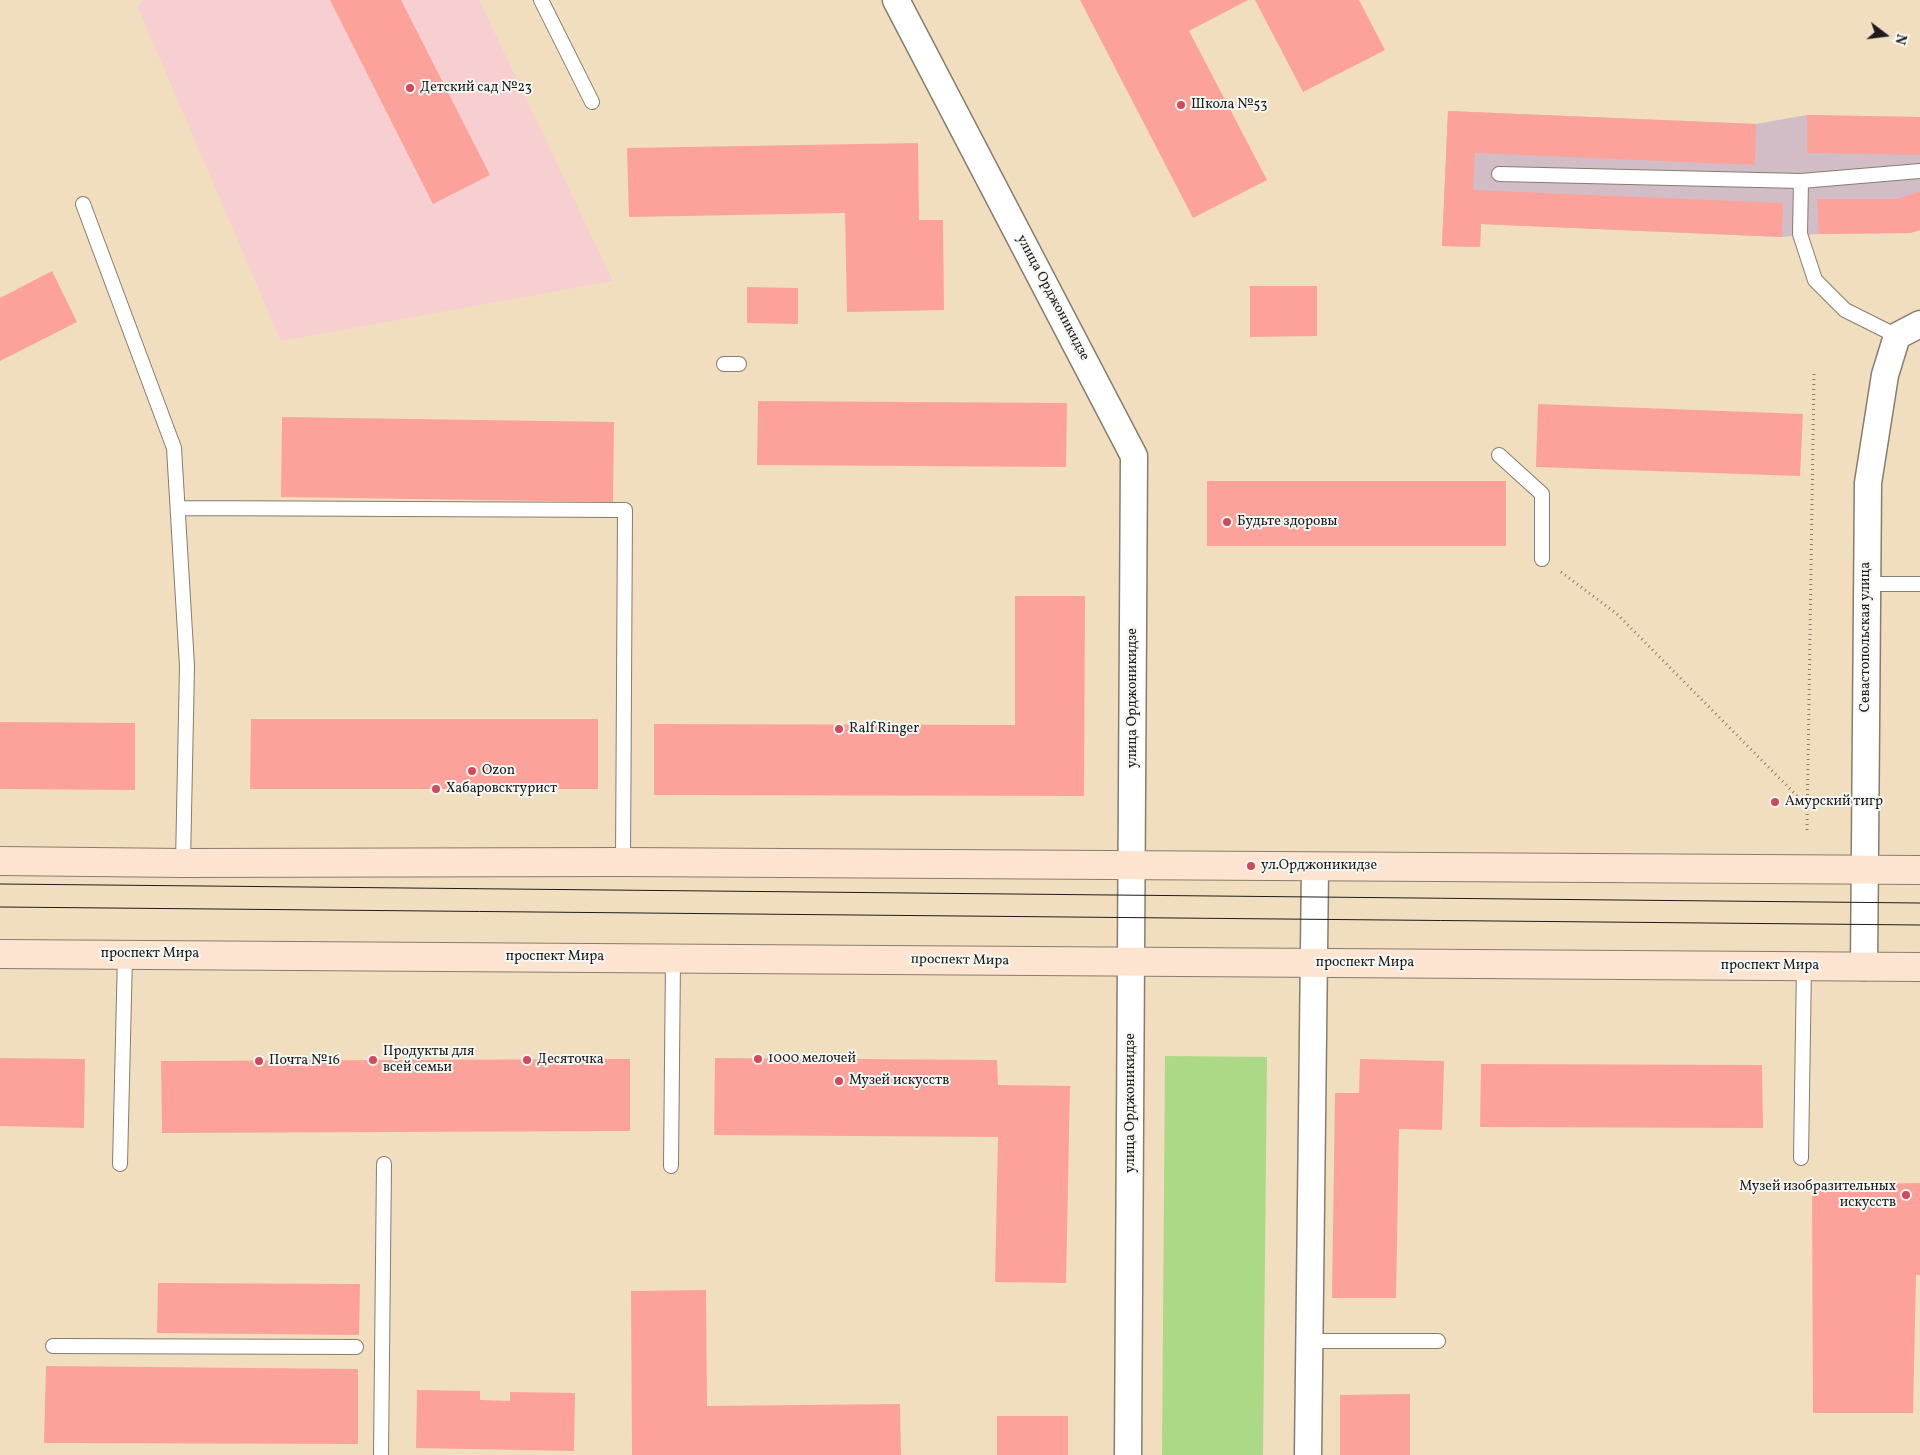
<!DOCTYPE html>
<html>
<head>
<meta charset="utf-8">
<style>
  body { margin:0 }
  #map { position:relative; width:1920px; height:1455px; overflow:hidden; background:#f1debf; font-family:Vollkorn,serif }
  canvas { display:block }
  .north { position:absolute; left:1860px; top:10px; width:50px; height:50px; -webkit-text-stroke:4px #f6f6f2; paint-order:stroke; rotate:105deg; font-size:14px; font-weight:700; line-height:20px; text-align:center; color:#1c1c1c }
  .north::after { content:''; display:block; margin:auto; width:18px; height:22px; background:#1c1c1c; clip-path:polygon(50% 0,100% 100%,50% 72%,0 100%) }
</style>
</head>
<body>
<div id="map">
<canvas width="1920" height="1455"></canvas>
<div class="north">N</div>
</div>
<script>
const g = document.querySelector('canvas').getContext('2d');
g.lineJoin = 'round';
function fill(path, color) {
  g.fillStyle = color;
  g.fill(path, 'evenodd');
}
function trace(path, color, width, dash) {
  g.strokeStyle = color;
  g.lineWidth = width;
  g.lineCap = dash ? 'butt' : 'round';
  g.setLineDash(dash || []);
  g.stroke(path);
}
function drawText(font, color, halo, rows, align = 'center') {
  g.font = font + ' Vollkorn,serif';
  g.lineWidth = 4;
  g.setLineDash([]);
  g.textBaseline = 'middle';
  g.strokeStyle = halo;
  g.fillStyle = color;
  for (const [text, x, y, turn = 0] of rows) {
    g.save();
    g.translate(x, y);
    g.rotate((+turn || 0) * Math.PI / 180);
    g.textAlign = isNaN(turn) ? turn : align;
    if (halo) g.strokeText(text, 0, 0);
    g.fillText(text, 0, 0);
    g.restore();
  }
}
const built = new Path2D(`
  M147 0H479L613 281 281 341 137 6Z`);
const industrial = new Path2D(`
  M1448 111 1756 124 1807 115 1920 117V230L1910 233 1819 234 1782 237 1481 224 1480 247 1442 246Z`);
const green = new Path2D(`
  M1165 1056 1267 1057 1263 1455H1162Z`);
const building = new Path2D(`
  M330 0H401L490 175 433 204Z
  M1080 0H1248L1189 31 1267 180 1193 218Z
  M1255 0H1359L1385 50 1303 92Z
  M1448 111 1756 124 1755 165 1475 153 1473 190 1783 203 1782 237 1481 224 1480 247 1442 246Z
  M1807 115 1920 117V155L1807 153Z
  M918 143 919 220H943L944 310 847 312 845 213 629 217 627 148Z
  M1920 191V230L1910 233 1819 234 1817 199H1897Z
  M52 271 77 322 0 361V298Z
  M1250 286H1317V336L1250 337Z
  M747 287 798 288V324L747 323Z
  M758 401 1067 403 1066 467 757 465Z
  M1538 404 1803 414 1800 476 1536 467Z
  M282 417 614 422 613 502 281 497Z
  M1207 481H1506V546H1207Z
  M1015 596H1085L1084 796 654 795V724L1015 725Z
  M251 719H598V789H250Z
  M0 722 135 723V790L0 789Z
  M0 1058 85 1059 84 1128 0 1126Z
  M715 1058 997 1060 998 1085 1070 1086 1066 1283 995 1282 998 1137 714 1135Z
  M630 1059V1131L162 1133 161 1061Z
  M1360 1059 1444 1061 1442 1130 1399 1129 1396 1298H1332L1335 1093H1359Z
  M1481 1064 1762 1065 1763 1128 1480 1127Z
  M1920 1183V1275H1916L1913 1413H1813L1812 1185Z
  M158 1283 360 1284 359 1335 157 1333Z
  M706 1290 707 1406 900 1404 901 1455H632L631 1291Z
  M46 1366 358 1369V1444L44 1443Z
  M417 1390 480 1391V1400L510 1401V1392L575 1393 574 1451 416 1448Z
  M1410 1394V1455H1340V1395Z
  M997 1416H1068V1455H997Z`);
const path = new Path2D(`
  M1561 572 1617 614 1807 806
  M1807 830 1814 373`);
const service = new Path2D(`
  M541 0 592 102
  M1499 174 1801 181 1800 234 1815 280 1845 310 1897 336
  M1801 181 1920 171
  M83 204 174 448 187 666 183 863
  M724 364H739
  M1499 455 1542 494V559
  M178 508 625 510 623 862
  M1867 584H1920
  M1801 1158 1804 966
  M120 1164 125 955
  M671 1166 673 959
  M1309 1341H1438
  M53 1346 356 1347
  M381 1455 384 1164`);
const minor = new Path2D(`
  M896 0 1134 456 1128 1455
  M1864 967 1868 483 1885 375 1897 336 1920 324
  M1308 1455 1315 867`);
const secondary = new Path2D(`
  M0 861 183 863 623 862 1920 870
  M0 954 1920 967`);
const tram = new Path2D(`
  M0 884 1920 903
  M0 907 1920 925`);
const markers = [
  [410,88,5,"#d1495b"],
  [1181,105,5,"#d1495b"],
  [1227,522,5,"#d1495b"],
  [839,729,5,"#d1495b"],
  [472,771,5,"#d1495b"],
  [436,789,5,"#d1495b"],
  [1775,802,5,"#d1495b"],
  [1251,866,5,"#d1495b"],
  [758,1059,5,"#d1495b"],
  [373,1060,5,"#d1495b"],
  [527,1060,5,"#d1495b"],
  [259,1061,5,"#d1495b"],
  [839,1081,5,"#d1495b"],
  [1906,1195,5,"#d1495b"]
];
const poiNames = [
  ["Детский сад №23",420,88],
  ["Школа №53",1191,105],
  ["Будьте здоровы",1237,522],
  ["Ralf Ringer",849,729],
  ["Ozon",482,771],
  ["Хабаровсктурист",446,789],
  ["Амурский тигр",1785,802],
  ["ул.Орджоникидзе",1261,866],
  ["Продукты для",383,1052],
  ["всей семьи",383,1068],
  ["1000 мелочей",768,1059],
  ["Десяточка",537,1060],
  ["Почта №16",269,1061],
  ["Музей искусств",849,1081],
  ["Музей изобразительных",1896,1187,"right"],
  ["искусств",1896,1203,"right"]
];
const streetNames = [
  ["улица Орджоникидзе",1052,298,62],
  ["Севастопольская улица",1866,637,-90],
  ["улица Орджоникидзе",1133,698,-90],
  ["проспект Мира",150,954],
  ["проспект Мира",555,957],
  ["проспект Мира",960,961,1],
  ["проспект Мира",1365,963],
  ["проспект Мира",1770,966],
  ["улица Орджоникидзе",1131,1103,-90]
];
fill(built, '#f7cfd1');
fill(industrial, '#d2bdc6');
fill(green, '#acd985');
fill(building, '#fda29b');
trace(service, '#867d6e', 16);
trace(minor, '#867d6e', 29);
trace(secondary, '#867d6e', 30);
trace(path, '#867d6e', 3, [1, 4]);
trace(service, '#fff', 14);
trace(minor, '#fff', 26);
trace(secondary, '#fde4d1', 28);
trace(tram, '#1c1c1c', 1);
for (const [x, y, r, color] of markers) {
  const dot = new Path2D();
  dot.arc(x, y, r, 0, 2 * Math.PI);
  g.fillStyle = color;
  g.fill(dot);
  trace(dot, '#f6f6f2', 2);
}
drawText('14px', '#1c1c1c', '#f6f6f2', poiNames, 'left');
drawText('14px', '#1c1c1c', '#f6f6f2', streetNames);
</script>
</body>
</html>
